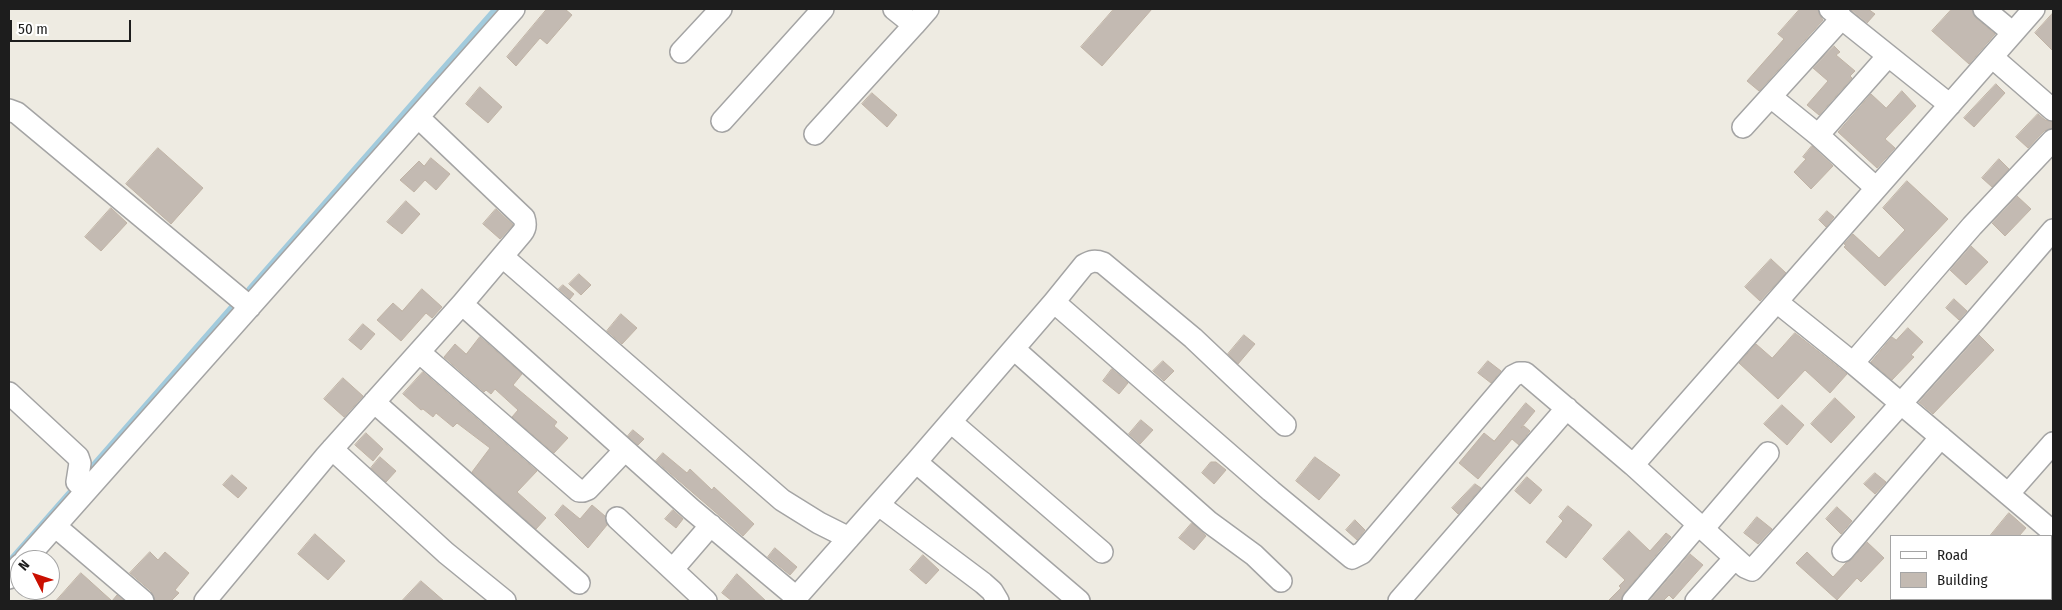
<!DOCTYPE html>
<html>
<head>
<meta charset="utf-8">
<style>
  body { margin:0 }
  #map { position:relative; width:2062px; height:610px; overflow:hidden; background:#eeebe2; font-family:"Fira Sans Condensed",sans-serif }
  canvas { display:block }
  .frame { position:absolute; inset:0; border:10px solid #1d1d1d; pointer-events:none }
  .legend { position:absolute; left:1890px; top:535px; width:162px; height:65px; box-sizing:border-box; background:#fff; border:1px solid #a5a5a5; margin:0; padding:6px 9px; list-style:none; font-size:15px; color:#1d1d1d }
  .legend li { display:flex; align-items:center; gap:10px; height:25px }
  .legend b { width:25px; border:1px solid #a5a5a5 }
  .north { position:absolute; left:10px; top:550px; width:50px; height:50px; box-sizing:border-box; background:#fff; border:1px solid #a5a5a5; border-radius:50%; rotate:311deg; font-size:14px; font-weight:700; line-height:20px; text-align:center; color:#1d1d1d }
  .north::after { content:''; display:block; margin:auto; width:18px; height:22px; background:#ca0f00; clip-path:polygon(50% 0,100% 100%,50% 72%,0 100%) }
  .scale { position:absolute; left:10px; top:20px; width:121px; height:22px; box-sizing:border-box; border:2px solid #1d1d1d; border-top:0; padding-left:6px; font-size:15px; line-height:18px; white-space:nowrap; color:#1d1d1d; -webkit-text-stroke:4px #fff; paint-order:stroke }
</style>
</head>
<body>
<div id="map">
<canvas width="2062" height="610"></canvas>
<div class="frame"></div>
<ul class="legend">
<li><b style="height:6px;background:#fff"></b>Road</li>
<li><b style="height:14px;background:#c3bab2"></b>Building</li>
</ul>
<div class="north">N</div>
<div class="scale">50 m</div>
</div>
<script>
const g = document.querySelector('canvas').getContext('2d');
g.lineJoin = 'round';
function trace(path, color, width, dash) {
  g.strokeStyle = color;
  g.lineWidth = width;
  g.lineCap = dash ? 'butt' : 'round';
  g.setLineDash(dash || []);
  g.stroke(path);
}
function fill(path, color) {
  g.fillStyle = color;
  g.fill(path, 'evenodd');
}
const stream = new Path2D(`
  M249 289 495 9
  M86 473 234 304
  M10 560 75 486`);
const building = new Path2D(`
  M547 9H565L572 15 547 44 540 38 516 66 507 57Z
  M1114 9H1152L1102 66 1081 47Z
  M1800 9H1818L1819 14 1823 20 1759 91 1747 81 1784 39 1778 34Z
  M1850 9H1868L1875 14 1867 23Z
  M1952 9H1972L1976 18 1995 34 1969 64 1932 31Z
  M2053 13V51L2035 33Z
  M1834 46 1840 52 1836 55 1855 71 1850 76 1852 78 1819 115 1807 105 1828 81 1813 68Z
  M1996 84 2005 93 1974 127 1964 118Z
  M480 87 502 107 488 123 466 104Z
  M1902 91 1916 106 1885 139 1895 148 1877 168 1838 132 1871 94 1886 108Z
  M872 93 897 115 887 127 862 104Z
  M2038 114 2045 120 2053 122V128L2044 131 2028 148 2016 137Z
  M1812 146 1833 166 1811 189 1794 172 1806 159 1803 157Z
  M158 148 203 188 171 224 126 184Z
  M431 158 450 174 436 190 425 180 414 192 400 180 419 161 424 166Z
  M1999 159 2009 169 1992 187 1982 178Z
  M1907 181 1948 219 1885 286 1844 247 1846 245 1844 244 1853 234 1879 258 1905 230 1883 208Z
  M2017 196 2031 209 2005 236 1992 223Z
  M406 201 420 214 402 234 387 222Z
  M111 208 127 223 101 251 85 237Z
  M496 209 513 225 500 239 483 224Z
  M1827 211 1834 217 1826 227 1819 220Z
  M1971 246 1988 262 1966 285 1950 270Z
  M1771 259 1786 273 1760 301 1745 287Z
  M579 274 591 285 581 295 569 284Z
  M563 285 574 294 570 299 559 289Z
  M422 289 442 307 432 318 426 313 401 341 377 320 393 303 402 311Z
  M1954 299 1967 311 1959 320 1946 308Z
  M621 314 637 328 622 344 607 331Z
  M363 324 375 334 361 350 349 340Z
  M1908 328 1923 342 1911 355 1914 357 1892 380 1871 362 1892 337 1896 340Z
  M1795 333 1847 374 1830 393 1805 370 1778 399 1739 363 1756 344 1772 358Z
  M1244 335 1255 344 1238 364 1228 354Z
  M1979 335 1994 350 1933 414 1919 402Z
  M480 337 522 374 513 385 557 422 554 426 568 438 554 453 512 417 518 410 495 389 491 394 486 390 484 392 444 357 455 344 466 354Z
  M1163 361 1174 371 1164 381 1153 371Z
  M1488 361 1501 371 1491 383 1478 373Z
  M1112 369 1128 383 1119 394 1103 381Z
  M423 372 537 471 517 492 546 518 536 529 472 472 490 448 457 423 453 427 436 413 433 417 423 409 421 410 403 394Z
  M343 378 363 396 344 417 324 399Z
  M1835 398 1855 417 1831 443 1811 424Z
  M1526 403 1535 411 1521 428 1524 426 1530 431 1519 445 1512 439 1478 479 1459 463 1484 433 1494 441Z
  M1782 405 1804 425 1787 445 1764 424Z
  M1141 420 1153 430 1140 444 1129 434Z
  M633 430 644 439 638 445 628 436Z
  M366 433 383 449 373 461 355 445Z
  M663 453 687 473 690 469 712 490 714 487 754 524 743 536 656 461Z
  M380 457 396 471 386 482 371 468Z
  M1315 457 1340 475 1319 500 1296 481Z
  M1211 462H1216L1226 470 1214 484 1202 473Z
  M1875 473 1886 482 1875 494 1864 484Z
  M232 475 247 488 238 498 223 485Z
  M1527 477 1542 490 1530 504 1515 491Z
  M1475 484 1481 488 1458 514 1452 508Z
  M563 505 580 519 592 505 605 516 607 525 588 548 555 515Z
  M1568 506 1592 525 1566 558 1546 542 1563 521 1559 517Z
  M1837 507 1852 521 1841 534 1826 519Z
  M673 510 683 519 676 528 665 519Z
  M2009 513 2026 528 2019 536H1990Z
  M1757 517 1772 529 1758 544 1744 533Z
  M1355 520 1365 530 1357 540 1346 530Z
  M1192 523 1206 536 1194 550 1179 538Z
  M1629 531 1650 551 1666 533 1671 537 1624 593 1621 601H1608L1621 588 1619 586 1625 580 1603 559Z
  M315 534 345 561 328 580 298 554Z
  M1867 542 1884 558 1861 582 1857 578 1837 600 1796 563 1807 552 1833 577 1846 563 1852 559Z
  M775 548 797 567 790 575 768 557Z
  M150 552 158 560 165 552 189 573 175 590 179 593 171 601H155L151 591 130 573Z
  M1690 554 1703 565 1673 599 1669 595 1663 601H1649Z
  M923 555 939 570 926 584 910 570Z
  M81 573 112 601 117 595 124 601H56Z
  M737 574 766 601H732L722 593Z
  M421 581 444 601H402Z`);
const minor = new Path2D(`
  M894 9 914 25 928 9
  M1830 9 1950 105
  M1984 9 2013 33
  M681 52 721 9
  M1992 57 2053 110
  M1771 97 1818 135 1876 188
  M9 110 17 113 250 307
  M418 117 524 218C526 224 526 228 522 233L462 304
  M722 121 823 9
  M1743 127 1842 18
  M815 134 914 25
  M1818 135 1888 56
  M503 257 782 500 819 523 849 538
  M1054 302 1084 265C1091 261 1095 260 1103 263L1193 338 1285 425
  M1777 302 1853 363 2053 532
  M1014 349 1209 522 1254 555 1281 581
  M419 352 579 491H583L588 489 625 450
  M1853 363 1972 226 2053 140
  M9 393 78 457 80 463 77 482 86 491
  M374 402 579 583
  M951 422 1102 552
  M332 449 446 553 505 601
  M916 462 1079 601
  M1633 465 2034 9
  M2009 493 2053 443
  M879 505 983 583 992 591 998 601
  M617 518 706 601
  M55 526 143 601
  M1703 529 1768 453
  M1843 551 1941 437
  M25 560 514 9
  M673 569 711 525
  M9 578 20 565
  M2051 589 2053 586
  M205 601 326 456 462 304 691 509 796 597
  M793 601 916 462 1054 302 1271 491 1352 558 1362 553 1513 376 1519 373H1525L1633 465 1745 567 1752 570 1974 322 2053 230
  M1399 601 1567 408
  M1633 601 1698 525
  M1696 601 1735 558`);
trace(stream, '#a2cbdd', 5);
fill(building, '#c3bab2');
trace(building, '#c0b3a5', 1);
trace(minor, '#a4a4a4', 24);
trace(minor, '#fff', 21);
</script>
</body>
</html>
